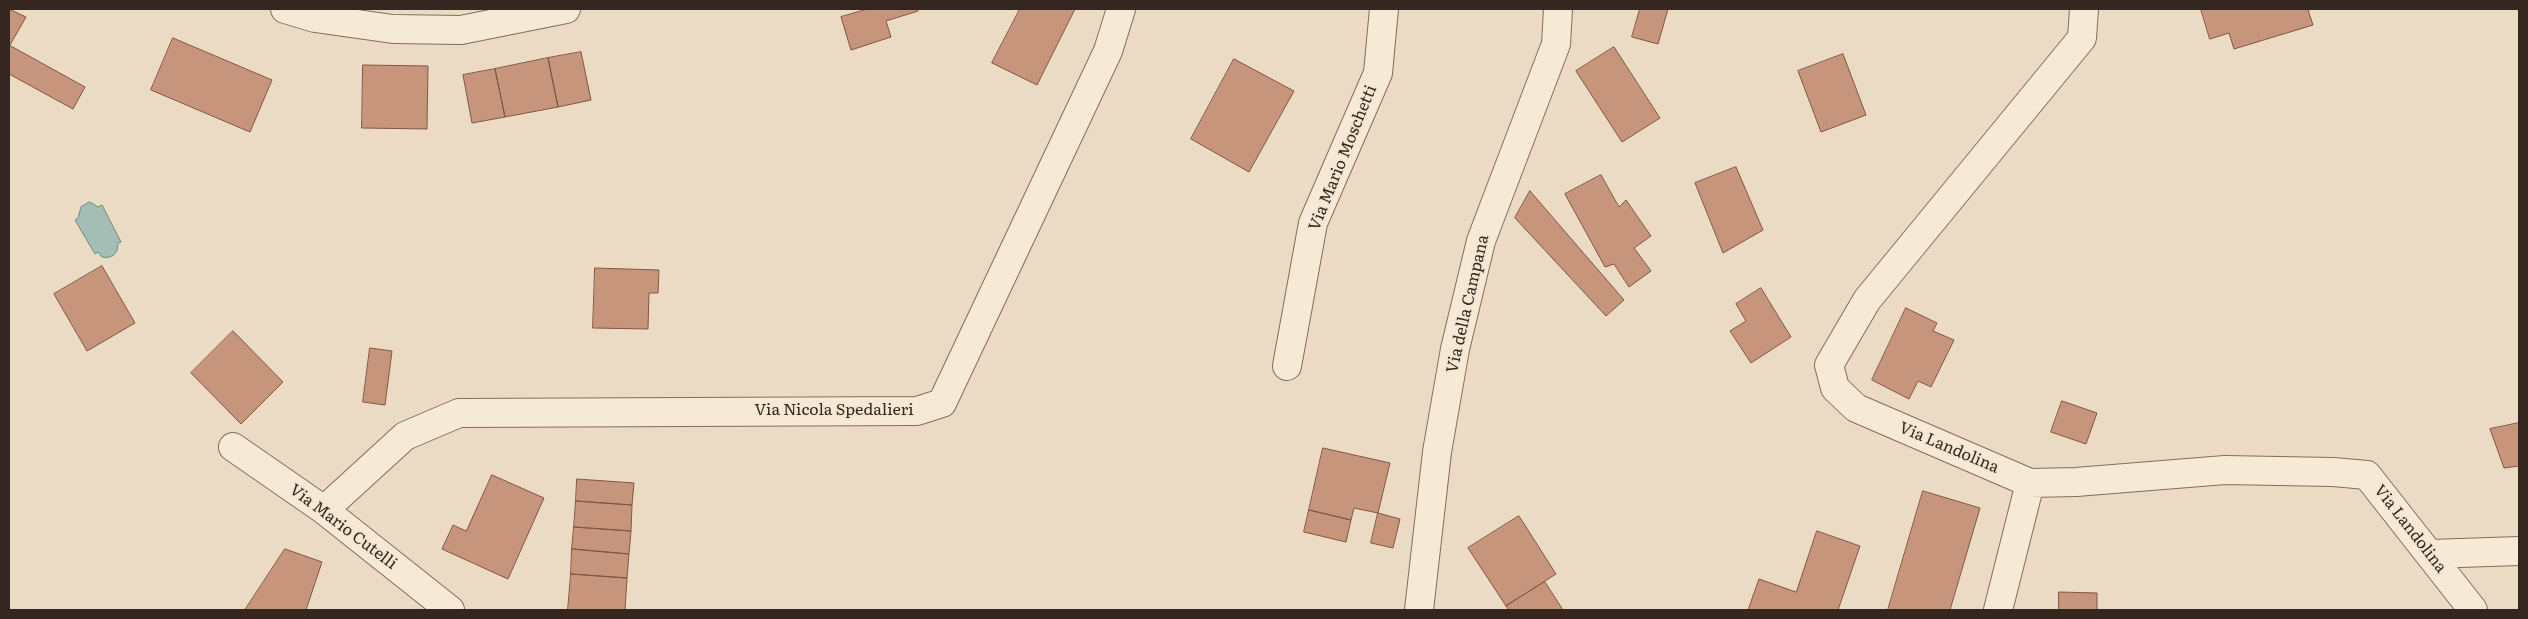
<!DOCTYPE html>
<html>
<head>
<meta charset="utf-8">
<style>
  body { margin:0 }
  #map { position:relative; width:2528px; height:619px; overflow:hidden; background:#ebdbc4; font-family:Literata,serif }
  canvas { display:block }
  .frame { position:absolute; inset:0; border:10px solid #35271f; pointer-events:none }
</style>
</head>
<body>
<div id="map">
<canvas width="2528" height="619"></canvas>
<div class="frame"></div>
</div>
<script>
const g = document.querySelector('canvas').getContext('2d');
g.lineJoin = 'round';
function fill(path, color) {
  g.fillStyle = color;
  g.fill(path, 'evenodd');
}
function trace(path, color, width, dash) {
  g.strokeStyle = color;
  g.lineWidth = width;
  g.lineCap = dash ? 'butt' : 'round';
  g.setLineDash(dash || []);
  g.stroke(path);
}
function drawText(font, color, halo, rows, align = 'center') {
  g.font = font + ' Literata,serif';
  g.lineWidth = 4;
  g.setLineDash([]);
  g.textBaseline = 'middle';
  g.strokeStyle = halo;
  g.fillStyle = color;
  for (const [text, x, y, turn = 0] of rows) {
    g.save();
    g.translate(x, y);
    g.rotate((+turn || 0) * Math.PI / 180);
    g.textAlign = isNaN(turn) ? turn : align;
    if (halo) g.strokeText(text, 0, 0);
    g.fillText(text, 0, 0);
    g.restore();
  }
}
const water = new Path2D(`
  M90 202 98 207 102 205 121 242 118 243C118 253 113 259 102 257L98 252 95 254 75 220 78 218 81 207Z`);
const building = new Path2D(`
  M9 9 26 17 10 45H9Z
  M868 9H917L918 11 886 21 891 37 851 50 841 17Z
  M1020 9H1075L1037 85 992 63Z
  M1640 9H1668L1658 44 1632 37Z
  M2201 9H2314L2308 10 2313 25 2234 49 2229 33 2210 39Z
  M173 38 272 80 250 132 151 90Z
  M9 45 85 87 73 109 9 74Z
  M1614 47 1660 118 1622 142 1576 71Z
  M581 52 591 100 558 107 548 58Z
  M1843 54 1866 115 1821 132 1798 71Z
  M548 58 558 107 505 117 495 69Z
  M1234 59 1294 91 1249 172 1191 139Z
  M363 65 428 66 427 129 362 128Z
  M495 69 505 117 472 123 463 75Z
  M1736 167 1763 230 1723 253 1695 183Z
  M1601 175 1619 207 1626 200 1651 236 1634 248 1651 271 1629 287 1614 264 1605 267 1565 194Z
  M1530 191 1624 300 1606 316 1515 218Z
  M102 266 135 323 87 351 54 294Z
  M595 268 659 270 658 293H649L648 329 593 328Z
  M1761 288 1791 337 1751 363 1730 331 1746 321 1736 304Z
  M1906 308 1937 323 1933 331 1954 340 1931 387 1918 381 1909 399 1872 380Z
  M233 331 283 382 241 424 191 373Z
  M370 348 392 351 385 405 363 402Z
  M2062 401 2097 413 2086 444 2051 432Z
  M2519 423V466L2504 468 2490 429Z
  M1323 448 1390 463 1378 513 1354 508 1351 520 1309 510Z
  M492 475 544 498 508 579 442 549 453 525 466 531Z
  M577 479 634 483 632 505 576 501Z
  M1923 491 1980 508 1950 610H1888Z
  M576 501 632 505 631 531 574 527Z
  M1309 510 1351 520 1346 542 1304 532Z
  M1378 513 1400 519 1393 548 1371 543Z
  M1519 516 1556 574 1506 606 1468 548Z
  M574 527 631 531 629 554 572 549Z
  M1817 531 1860 546 1838 610H1748L1759 579 1796 592Z
  M285 549 322 562 306 610H245Z
  M572 549 629 554 627 578 571 574Z
  M571 574 627 578 625 610H568Z
  M1545 582 1563 610H1509L1506 606Z
  M2059 592 2097 593V610H2059Z`);
const minor = new Path2D(`
  M285 9 315 18 393 29 461 30 566 9
  M2084 9 2082 38 1867 300 1829 365 1835 388 1856 408 2030 483 2076 482 2225 470 2333 472 2367 475 2473 610
  M1287 366 1313 223 1378 73 1384 9
  M233 447 324 510 450 610
  M324 510 405 436 459 413 917 411 942 403 1108 51 1121 9
  M2430 554 2519 551
  M1419 610 1437 452 1455 349 1481 241 1556 44 1558 9
  M1998 610 2030 483`);
const streetNames = [
  ["Via Mario Moschetti",1343,158,-68],
  ["Via della Campana",1468,304,-77],
  ["Via Nicola Spedalieri",834,410],
  ["Via Landolina",1949,448,23],
  ["Via Mario Cutelli",343,527,37],
  ["Via Landolina",2410,529,52]
];
fill(water, '#a5beb5');
trace(water, '#6d8c81', 1);
fill(building, '#c7947c');
trace(building, '#825643', 1);
trace(minor, '#846d5b', 30);
trace(minor, '#f6ead6', 28);
drawText('16px', '#35271f', '#f3e7d3', streetNames);
</script>
</body>
</html>
